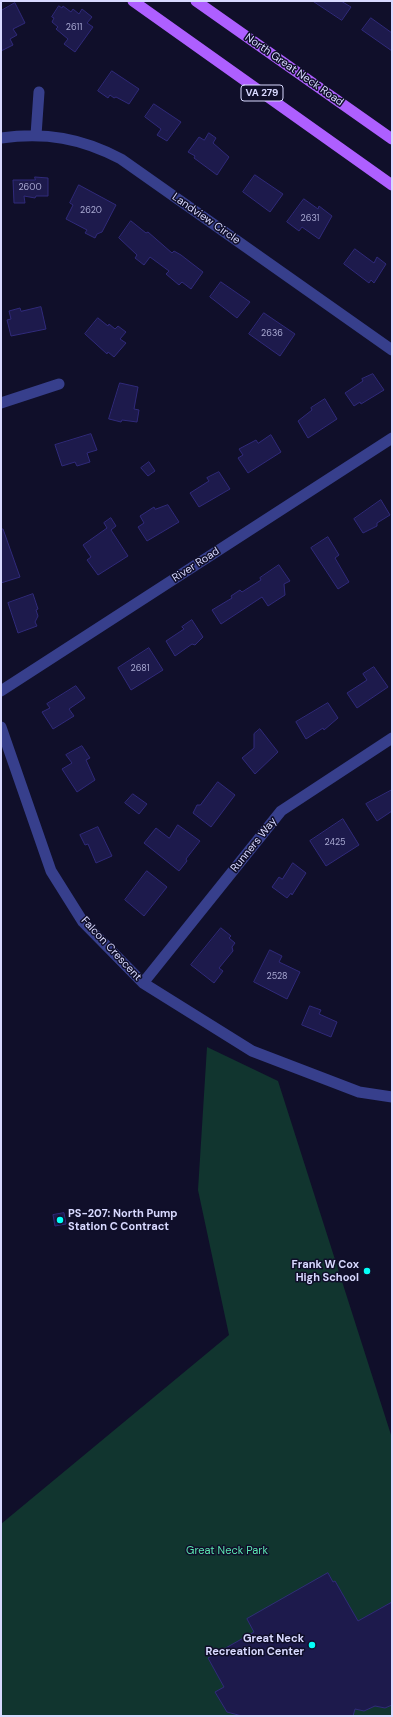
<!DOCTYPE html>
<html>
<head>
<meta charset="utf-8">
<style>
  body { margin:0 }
  #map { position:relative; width:393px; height:1717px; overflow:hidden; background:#100f2a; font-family:"DM Sans",sans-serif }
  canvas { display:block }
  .frame { position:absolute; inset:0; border:2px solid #d8d9ff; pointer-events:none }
</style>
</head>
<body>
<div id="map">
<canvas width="393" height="1717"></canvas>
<div class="frame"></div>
</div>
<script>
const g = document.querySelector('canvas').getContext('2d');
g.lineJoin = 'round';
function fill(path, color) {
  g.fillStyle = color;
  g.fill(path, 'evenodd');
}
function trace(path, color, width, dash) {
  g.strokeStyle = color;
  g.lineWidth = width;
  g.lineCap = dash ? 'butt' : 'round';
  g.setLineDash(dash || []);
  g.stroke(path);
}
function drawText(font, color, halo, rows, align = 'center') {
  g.font = font + ' "DM Sans",sans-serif';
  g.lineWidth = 3;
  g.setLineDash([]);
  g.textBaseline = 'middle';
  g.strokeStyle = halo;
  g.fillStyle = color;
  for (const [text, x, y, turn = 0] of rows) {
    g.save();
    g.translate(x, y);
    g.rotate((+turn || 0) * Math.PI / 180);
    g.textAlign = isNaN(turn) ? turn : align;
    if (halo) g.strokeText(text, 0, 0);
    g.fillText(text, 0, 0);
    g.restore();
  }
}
const green = new Path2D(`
  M207 1047 278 1081 392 1438V1716H1V1524L229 1335 198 1190Z`);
const building = new Path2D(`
  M313 1H341L351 7 342 20Z
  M15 3 25 23 13 29 17 35 10 39 13 45 1 51V11Z
  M59 6 62 8 63 6 71 12 73 9 79 14 82 9 92 17 87 23 93 27 75 52 64 44 68 39 56 29 58 27 52 22 54 18 52 17Z
  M371 18 392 33V51L362 30Z
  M112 71 139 89 129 104 116 97 114 98 110 95 108 98 98 91Z
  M154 104 181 122 167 141 157 135 161 129 145 117Z
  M209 133 216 138 213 143 229 157 217 175 194 158 195 156 188 152 199 137 204 140Z
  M255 175 283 194 270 212 243 192Z
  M35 177 48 178V196H36L35 198 24 196 25 203H14L13 180H35Z
  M79 185 116 205 102 232 97 234 95 238 85 233 87 230 66 219 73 205 70 203Z
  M304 199 318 209 319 206 332 216 319 239 302 227 299 231 287 222Z
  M131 221 146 233 148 232 172 253 174 251 181 255 203 272 191 289 182 282 179 285 166 274 169 271 150 257 144 265 135 258 137 255 119 238Z
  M355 249 374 263 377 257 386 264 374 283 371 280 369 283 344 264Z
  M221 282 250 302 237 318 210 297Z
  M41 307 46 329 11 336 7 320 11 319 9 311 20 308 21 311Z
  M264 313 295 334 280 356 249 334Z
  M98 318 108 326 109 324 115 329 118 326 126 332 120 339 126 343 114 357 108 352 107 354 85 334Z
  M373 374 384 390 361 404 360 402 354 406 345 393 363 381 362 379Z
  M120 383 138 387 134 409 139 410 137 422 122 420 121 422 109 419Z
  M325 399 337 419 308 438 298 421 312 410 311 408Z
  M91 434 97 450 87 453 90 462 77 466 75 462 62 466 55 445Z
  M271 435 281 452 248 473 238 458 243 455 239 449 256 440 258 443Z
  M149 462 155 471 148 476 141 468Z
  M219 472 230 489 199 507 190 493 209 481 207 478Z
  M381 500 390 515 377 523V526L363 533 354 519Z
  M168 505 179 522 147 541 138 527 144 523 140 516 154 507 155 509Z
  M111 518 116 526 111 530 128 556 98 575 87 560 91 557 83 545 107 528 104 523Z
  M1 529H3L20 577 1 583Z
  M328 537 339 555 335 558 349 582 338 589 311 548Z
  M279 565 290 581 284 584 285 595 268 606 262 597 221 624 212 610 232 598 231 596 240 590 242 592 261 580 260 578Z
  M33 594 38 609 36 610 38 616 35 622 37 626 18 633 8 603Z
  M192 620 203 637 195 645 192 644 175 656 166 641 184 629 182 627Z
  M149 648 163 670 131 690 118 668Z
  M374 667 388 687 357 708 347 693 367 680 363 674Z
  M76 686 85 698 69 709 74 716 53 729 42 712 50 708 47 704Z
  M328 703 338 718 324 730 323 728 306 739 296 722Z
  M260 729 278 752 255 774 242 758 254 748V734Z
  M82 746 90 758 86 760 95 780 77 792 62 769 72 763 66 755Z
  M218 782 235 795 211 827 193 813 197 805H200Z
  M392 790V811L377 821 366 804Z
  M133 794 147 804 139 814 125 803Z
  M343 819 359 845 326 866 310 841Z
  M178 825 200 841 186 859 187 861 179 871 144 843 156 828 169 838Z
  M98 827 112 856 96 863 88 844 85 845 80 835Z
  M293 863 306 873 292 895 291 893 287 898 272 887 279 877 282 879Z
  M147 871 167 887 144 916 125 900Z
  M221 928 231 936 229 938 235 943 232 947 233 951 219 968 223 971 214 983 191 965Z
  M270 950 282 956 279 962 300 972 287 999 254 982Z
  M310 1006 321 1010 319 1014 337 1022 331 1037 302 1025Z
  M64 1213 66 1224 55 1226 53 1215Z
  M328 1573 333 1582 335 1581 358 1621 392 1602V1705L385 1708 375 1706 364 1711 355 1709 353 1716H242L227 1712 215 1692 224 1687 208 1658 254 1632 247 1619Z`);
const minor = new Path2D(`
  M36 135 39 92
  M1 138C46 132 81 138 121 159L392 350
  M1 403 59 384
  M1 691 392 438
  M1 727 51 871 83 922 143 983 252 1051 359 1092 392 1097
  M143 983 281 811 392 738`);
const primary = new Path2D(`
  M133 1 392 185
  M196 1 392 139`);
const markers = [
  [60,1220,4,"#04fff8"],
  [367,1271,4,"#04fff8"],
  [312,1645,4,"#04fff8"]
];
const numberNames = [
  ["2611",74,28],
  ["2600",30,188],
  ["2620",91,211],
  ["2631",310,219],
  ["2636",272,334],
  ["2681",140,669],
  ["2425",335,843],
  ["2528",277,977]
];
const shields = [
  [262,93,42]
];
const shieldNames = [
  ["VA 279",262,93]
];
const streetNames = [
  ["North Great Neck Road",294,70,35],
  ["Landview Circle",206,219,35],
  ["River Road",196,565,-33],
  ["Runners Way",254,845,-51],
  ["Falcon Crescent",111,949,47]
];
const poiNames = [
  ["PS-207: North Pump",68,1214,"left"],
  ["Station C Contract",68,1227,"left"],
  ["Frank W Cox",359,1265],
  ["High School",359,1278],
  ["Great Neck",304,1639],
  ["Recreation Center",304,1652]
];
const parkNames = [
  ["Great Neck Park",227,1551]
];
fill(green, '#11352f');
fill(building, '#1d1a4c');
trace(building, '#302a7a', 1);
trace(minor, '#373f8c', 11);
trace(primary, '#ae5fff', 11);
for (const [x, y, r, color] of markers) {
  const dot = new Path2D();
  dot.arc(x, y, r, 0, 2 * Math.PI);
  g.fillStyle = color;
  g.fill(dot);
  trace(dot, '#100f2a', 1.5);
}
drawText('9px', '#a9a9d2', null, numberNames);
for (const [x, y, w] of shields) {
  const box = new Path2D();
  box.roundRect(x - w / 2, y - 8, w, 16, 3);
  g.fillStyle = '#100f2a';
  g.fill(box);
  trace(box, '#d8d9ff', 1);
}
drawText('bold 10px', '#d8d9ff', null, shieldNames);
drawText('11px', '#d8d9ff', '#100f2a', streetNames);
drawText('bold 11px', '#d8d9ff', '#100f2a', poiNames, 'right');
drawText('11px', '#5ce7b2', '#100f2a', parkNames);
</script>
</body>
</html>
